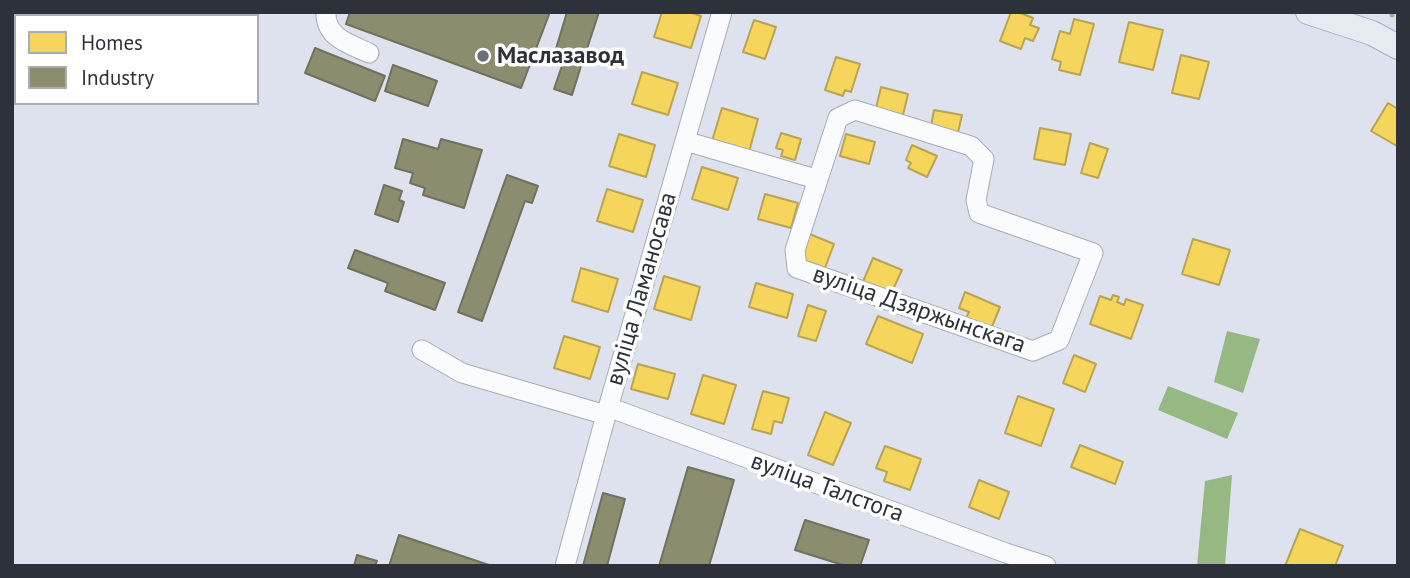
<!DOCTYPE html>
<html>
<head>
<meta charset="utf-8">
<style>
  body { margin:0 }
  #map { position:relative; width:1410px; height:578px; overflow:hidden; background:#dde2ee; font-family:"PT Sans",sans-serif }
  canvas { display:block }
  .frame { position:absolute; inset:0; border:14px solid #2d313a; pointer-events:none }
  .legend { position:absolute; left:14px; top:14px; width:245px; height:91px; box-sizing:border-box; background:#fff; border:2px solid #abadb0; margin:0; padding:9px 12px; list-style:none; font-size:21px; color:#2d313a }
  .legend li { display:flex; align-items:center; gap:14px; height:35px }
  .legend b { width:35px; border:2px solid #abadb0 }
</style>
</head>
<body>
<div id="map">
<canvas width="1410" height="578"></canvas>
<div class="frame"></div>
<ul class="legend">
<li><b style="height:19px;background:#f6d55c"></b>Homes</li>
<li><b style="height:19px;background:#8c8c6e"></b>Industry</li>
</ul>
</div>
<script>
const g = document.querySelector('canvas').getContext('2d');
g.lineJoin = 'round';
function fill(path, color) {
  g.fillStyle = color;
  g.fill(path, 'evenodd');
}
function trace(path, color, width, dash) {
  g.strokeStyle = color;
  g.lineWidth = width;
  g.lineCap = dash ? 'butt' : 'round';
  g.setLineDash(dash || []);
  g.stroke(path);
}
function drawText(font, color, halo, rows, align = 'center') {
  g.font = font + ' "PT Sans",sans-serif';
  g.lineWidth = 7;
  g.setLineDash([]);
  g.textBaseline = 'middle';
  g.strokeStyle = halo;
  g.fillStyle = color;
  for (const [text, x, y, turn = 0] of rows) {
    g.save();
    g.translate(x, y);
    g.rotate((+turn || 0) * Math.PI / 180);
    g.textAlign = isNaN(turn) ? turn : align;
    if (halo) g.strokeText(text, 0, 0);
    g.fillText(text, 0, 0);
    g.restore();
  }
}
const water = new Path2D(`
  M1227 331 1260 339 1243 393 1214 382Z
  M1168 386 1238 413 1227 439 1158 410Z
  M1232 475 1225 566H1197L1205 481Z`);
const homes = new Path2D(`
  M662 12H689L701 16 691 48 654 37Z
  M1011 12H1018L1033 18 1030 25 1039 28 1033 41 1025 38 1021 49 1000 41Z
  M1074 19 1094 24 1080 75 1059 70 1061 62 1052 59 1060 31 1070 34Z
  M754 20 776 27 765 59 743 52Z
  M1129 22 1163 30 1153 70 1119 62Z
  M1181 55 1209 62 1199 99 1172 93Z
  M836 57 860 64 851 92 845 90 843 96 825 90Z
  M642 72 678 83 668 115 632 104Z
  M881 87 908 94 903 115 876 108Z
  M1388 103 1398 109 1397 146 1371 131Z
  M722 108 758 119 749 152 712 141Z
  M934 110 962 115 957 137 930 131Z
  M1040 128 1071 134 1065 165 1034 159Z
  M781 133 801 139 795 160 781 156 783 150 776 148Z
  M619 134 655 145 646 177 609 166Z
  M846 134 875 142 869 164 840 156Z
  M1090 143 1108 149 1098 178 1081 173Z
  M912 145 937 156 927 177 908 168 911 163 906 160Z
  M702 167 738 178 728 210 692 199Z
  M607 189 643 200 633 232 597 221Z
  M765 194 798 203 791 228 758 219Z
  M807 233 834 244 825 268 798 258Z
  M1193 239 1230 250 1219 285 1182 274Z
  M873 258 902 270 890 296 862 284Z
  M581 268 618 279 608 312 572 301Z
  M664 276 700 287 691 320 654 309Z
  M756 283 793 294 787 318 749 307Z
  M965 292 1000 307 991 329 966 318 969 312 959 308Z
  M1113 295 1119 297 1117 302 1124 305 1126 299 1143 305 1131 339 1090 324 1100 296 1111 300Z
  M808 305 826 311 816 341 798 336Z
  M878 316 923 334 912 363 866 344Z
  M564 336 600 347 590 379 554 368Z
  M1074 355 1096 364 1085 392 1063 383Z
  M638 364 675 374 668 399 631 389Z
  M703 375 736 385 724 424 691 414Z
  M763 391 789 398 782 423 774 421 771 434 752 429Z
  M1018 396 1054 409 1041 446 1005 433Z
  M825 412 851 423 833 465 808 455Z
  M1080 445 1123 462 1115 484 1071 467Z
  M885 446 921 459 910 490 884 481 887 472 876 468Z
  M979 480 1009 492 999 519 969 507Z
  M1300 529 1343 546 1335 566H1285Z`);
const industry = new Path2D(`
  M350 12H550L521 88 346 24Z
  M567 12H599L583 61 555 52Z
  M315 48 385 76 375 101 305 73Z
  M564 60 581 66 572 95 554 89Z
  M393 65 437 81 428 106 385 91Z
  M403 139 438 149 441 139 482 150 464 208 423 195 425 188 410 183 413 173 395 168Z
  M507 175 538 186 532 203 525 201 482 321 458 312Z
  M384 185 402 191 399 200 404 202 398 222 375 214Z
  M355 250 445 283 435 310 385 291 388 283 348 268Z
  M688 467 734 480 709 566H659Z
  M603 493 625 499 607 566H583Z
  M805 520 869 540 860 566H846L795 550Z
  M399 535 492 566H389Z
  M357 555 377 561 375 566H354Z`);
const stream = new Path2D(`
  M1392 15V12`);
const minor = new Path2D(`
  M326 12C325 38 350 44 369 53
  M855 110 971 146 984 159 976 200 979 213 1093 253 1059 340 1033 351 797 268 795 250 838 118Z
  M685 141 816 179
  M422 350 462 373 606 415
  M608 407 1006 553 1046 566
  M565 566 606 415 722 12`);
const major = new Path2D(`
  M1308 12 1372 33 1398 47`);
const markers = [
  [483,56,7,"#6b6f79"]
];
const poiNames = [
  ["Маслазавод",497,56]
];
const streetNames = [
  ["вуліца Ламаносава",642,289,-74],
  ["вуліца Дзяржынскага",919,310,19],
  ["вуліца Талстога",827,488,20]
];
fill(water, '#96b882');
fill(homes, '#f6d55c');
trace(homes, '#baa452', 2);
fill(industry, '#8c8c6e');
trace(industry, '#70715e', 2);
trace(stream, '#96b882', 5);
trace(minor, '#a8acb5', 21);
trace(major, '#a7adbe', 26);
trace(minor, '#fafbfc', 19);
trace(major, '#e6eaf1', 24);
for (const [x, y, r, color] of markers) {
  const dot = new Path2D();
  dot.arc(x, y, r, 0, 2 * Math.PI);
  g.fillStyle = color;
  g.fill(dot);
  trace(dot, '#fff', 2.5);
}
drawText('bold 24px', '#2d313a', '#fff', poiNames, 'left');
drawText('24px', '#2d313a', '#fff', streetNames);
</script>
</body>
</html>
